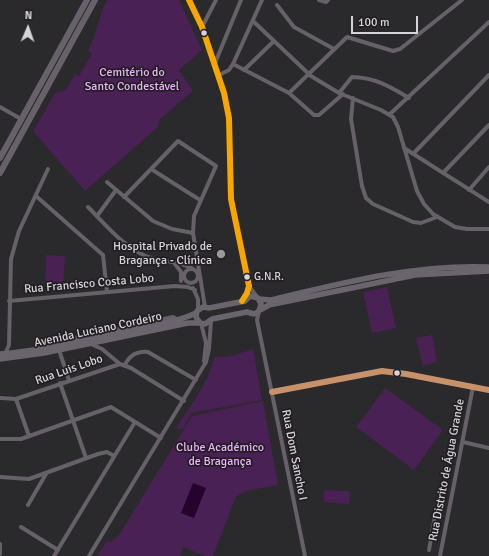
<!DOCTYPE html>
<html>
<head>
<meta charset="utf-8">
<style>
  body { margin:0 }
  #map { position:relative; width:489px; height:556px; overflow:hidden; background:#2a292b; font-family:Signika,sans-serif }
  canvas { display:block }
  .north { position:absolute; left:8px; top:8px; width:40px; height:40px; -webkit-text-stroke:3px #221e23; paint-order:stroke; rotate:2deg; font-size:11px; font-weight:700; line-height:16px; text-align:center; color:#d6d4d7 }
  .north::after { content:''; display:block; margin:auto; width:14px; height:18px; background:#d6d4d7; clip-path:polygon(50% 0,100% 100%,50% 72%,0 100%) }
  .scale { position:absolute; left:351px; top:16px; width:67px; height:18px; box-sizing:border-box; border:2px solid #d6d4d7; border-top:0; padding-left:5px; font-size:12px; line-height:14px; white-space:nowrap; color:#d6d4d7; -webkit-text-stroke:3px #221e23; paint-order:stroke }
</style>
</head>
<body>
<div id="map">
<canvas width="489" height="556"></canvas>
<div class="north">N</div>
<div class="scale">100 m</div>
</div>
<script>
const g = document.querySelector('canvas').getContext('2d');
g.lineJoin = 'round';
function fill(path, color) {
  g.fillStyle = color;
  g.fill(path, 'evenodd');
}
function trace(path, color, width, dash) {
  g.strokeStyle = color;
  g.lineWidth = width;
  g.lineCap = dash ? 'butt' : 'round';
  g.setLineDash(dash || []);
  g.stroke(path);
}
function drawText(font, color, halo, rows, align = 'center') {
  g.font = font + ' Signika,sans-serif';
  g.lineWidth = 3.5;
  g.setLineDash([]);
  g.textBaseline = 'middle';
  g.strokeStyle = halo;
  g.fillStyle = color;
  for (const [text, x, y, turn = 0] of rows) {
    g.save();
    g.translate(x, y);
    g.rotate((+turn || 0) * Math.PI / 180);
    g.textAlign = isNaN(turn) ? turn : align;
    if (halo) g.strokeText(text, 0, 0);
    g.fillText(text, 0, 0);
    g.restore();
  }
}
const green = new Path2D(`
  M107 0H179L202 50 179 70 193 91 159 120 158 127 85 191 33 131 55 93 66 90 75 74 79 76 92 53 88 51C97 35 98 16 107 0Z
  M46 255 65 256 63 287 45 286Z
  M387 287 396 328 372 333 363 292Z
  M432 335 437 362 423 366 416 338Z
  M253 349 262 400 191 413 183 429H176C189 406 209 383 214 357H228Z
  M385 388 443 430 414 470 356 427Z
  M263 401 278 485 245 491 236 497 213 556H205L183 547 180 556H97L107 541 111 542 119 535 192 416Z
  M324 490 350 491 349 504 324 502Z`);
const water = new Path2D(`
  M193 483 206 488 194 518 181 513Z`);
const street = new Path2D(`
  M189 0 202 27 224 93 229 118 231 199 249 286 247 293 242 301
  M319 0 326 2 328 0
  M277 5 294 27 334 49
  M253 21 311 76 339 93 381 110 393 117 398 127 417 191 424 204 433 214 455 227 467 229H489
  M202 27 216 0
  M215 63 241 0
  M233 64 289 93 314 115H319L343 94
  M244 70 274 41
  M219 75 229 70 233 64 262 0
  M289 93 347 37 393 51 400 49 462 0
  M339 93 352 77C374 77 391 87 409 98
  M353 98 351 119 362 186 366 198 373 204 413 222 421 223 437 217
  M0 107 21 119
  M390 114 489 22
  M404 148 489 202
  M413 154 489 75
  M151 169 200 200
  M443 173 489 125
  M107 182 153 221 172 229 193 233
  M469 190 489 167
  M36 196 103 255 107 292
  M124 197 178 141 216 166 194 216 193 233 205 307
  M88 207C106 225 126 250 151 258 164 262 181 261 193 269
  M97 216 116 190
  M175 264 181 272V281
  M184 276a7 7 0 1 1 14 0a7 7 0 1 1-14 0Z
  M249 286 257 297
  M193 288 198 299V310
  M9 301 175 286 188 287 195 290
  M259 311 257 320 305 556
  M201 323 206 343 204 361
  M91 344 102 349 120 364
  M53 346 56 342 173 317 178 320
  M59 350 69 380
  M5 354 9 345 11 259 19 231 48 169
  M125 365C129 356 137 351 148 352L196 380
  M60 383 86 458
  M272 392 382 371 406 374 489 390
  M0 398 16 399 120 364 131 368 184 401
  M16 399 29 436
  M0 439H21L111 407 161 438
  M463 442 489 448
  M0 477 29 479 98 454 107 452 114 456
  M28 505 46 474
  M21 527 58 550
  M0 544V554
  M429 550 436 510
  M54 556 135 422
  M89 556 206 362 209 349 211 321
  M440 556 473 387`);
const secondary = new Path2D(`
  M250 296 258 298 261 304 259 311 254 314 247 312 212 319 205 324 200 323 196 317 197 311 203 307 209 308 245 301Z
  M259 299 271 300C342 283 415 264 489 267
  M260 310 269 305 415 275 489 271
  M0 354C43 351 86 339 129 330 151 325 175 323 196 313
  M0 359 44 353 188 323H200`);
const primary = new Path2D(`
  M0 158 87 0
  M0 173 95 0`);
const bus1 = new Path2D(`
  M189 0 202 27 224 93 229 118 231 199 249 286 247 293 242 301`);
const bus2 = new Path2D(`
  M272 392 382 371 406 374 489 390`);
const markers = [
  [204,33,3.5,"#d6d4d7"],
  [221,254,5,"#9a989b"],
  [247,277,3.5,"#d6d4d7"],
  [397,373,3.5,"#d6d4d7"]
];
const busNames = [
  ["G.N.R.",254,277]
];
const parkNames = [
  ["Cemitério do",132,73],
  ["Santo Condestável",132,87],
  ["Clube Académico",220,448],
  ["de Bragança",220,462]
];
const poiNames = [
  ["Hospital Privado de",212,247],
  ["Bragança - Clínica",212,261]
];
const streetNames = [
  ["Rua Francisco Costa Lobo",89,284,-5],
  ["Avenida Luciano Cordeiro",98,330,-12],
  ["Rua Luis Lobo",69,370,-19],
  ["Rua Dom Sancho I",294,455,79],
  ["Rua Distrito de Água Grande",447,470,-79]
];
fill(green, '#492154');
fill(water, '#24042c');
trace(street, '#666069', 4);
trace(secondary, '#6a646c', 5.5);
trace(primary, '#68616b', 6);
trace(bus1, '#f7a600', 6);
trace(bus2, '#c7916a', 6);
for (const [x, y, r, color] of markers) {
  const dot = new Path2D();
  dot.arc(x, y, r, 0, 2 * Math.PI);
  g.fillStyle = color;
  g.fill(dot);
  trace(dot, '#221e23', 1.5);
}
drawText('11px', '#d6d4d7', '#221e23', busNames, 'left');
drawText('12px', '#ecb3fc', '#221e23', parkNames);
drawText('12px', '#d6d4d7', '#221e23', poiNames, 'right');
drawText('12px', '#d6d4d7', '#221e23', streetNames);
</script>
</body>
</html>
